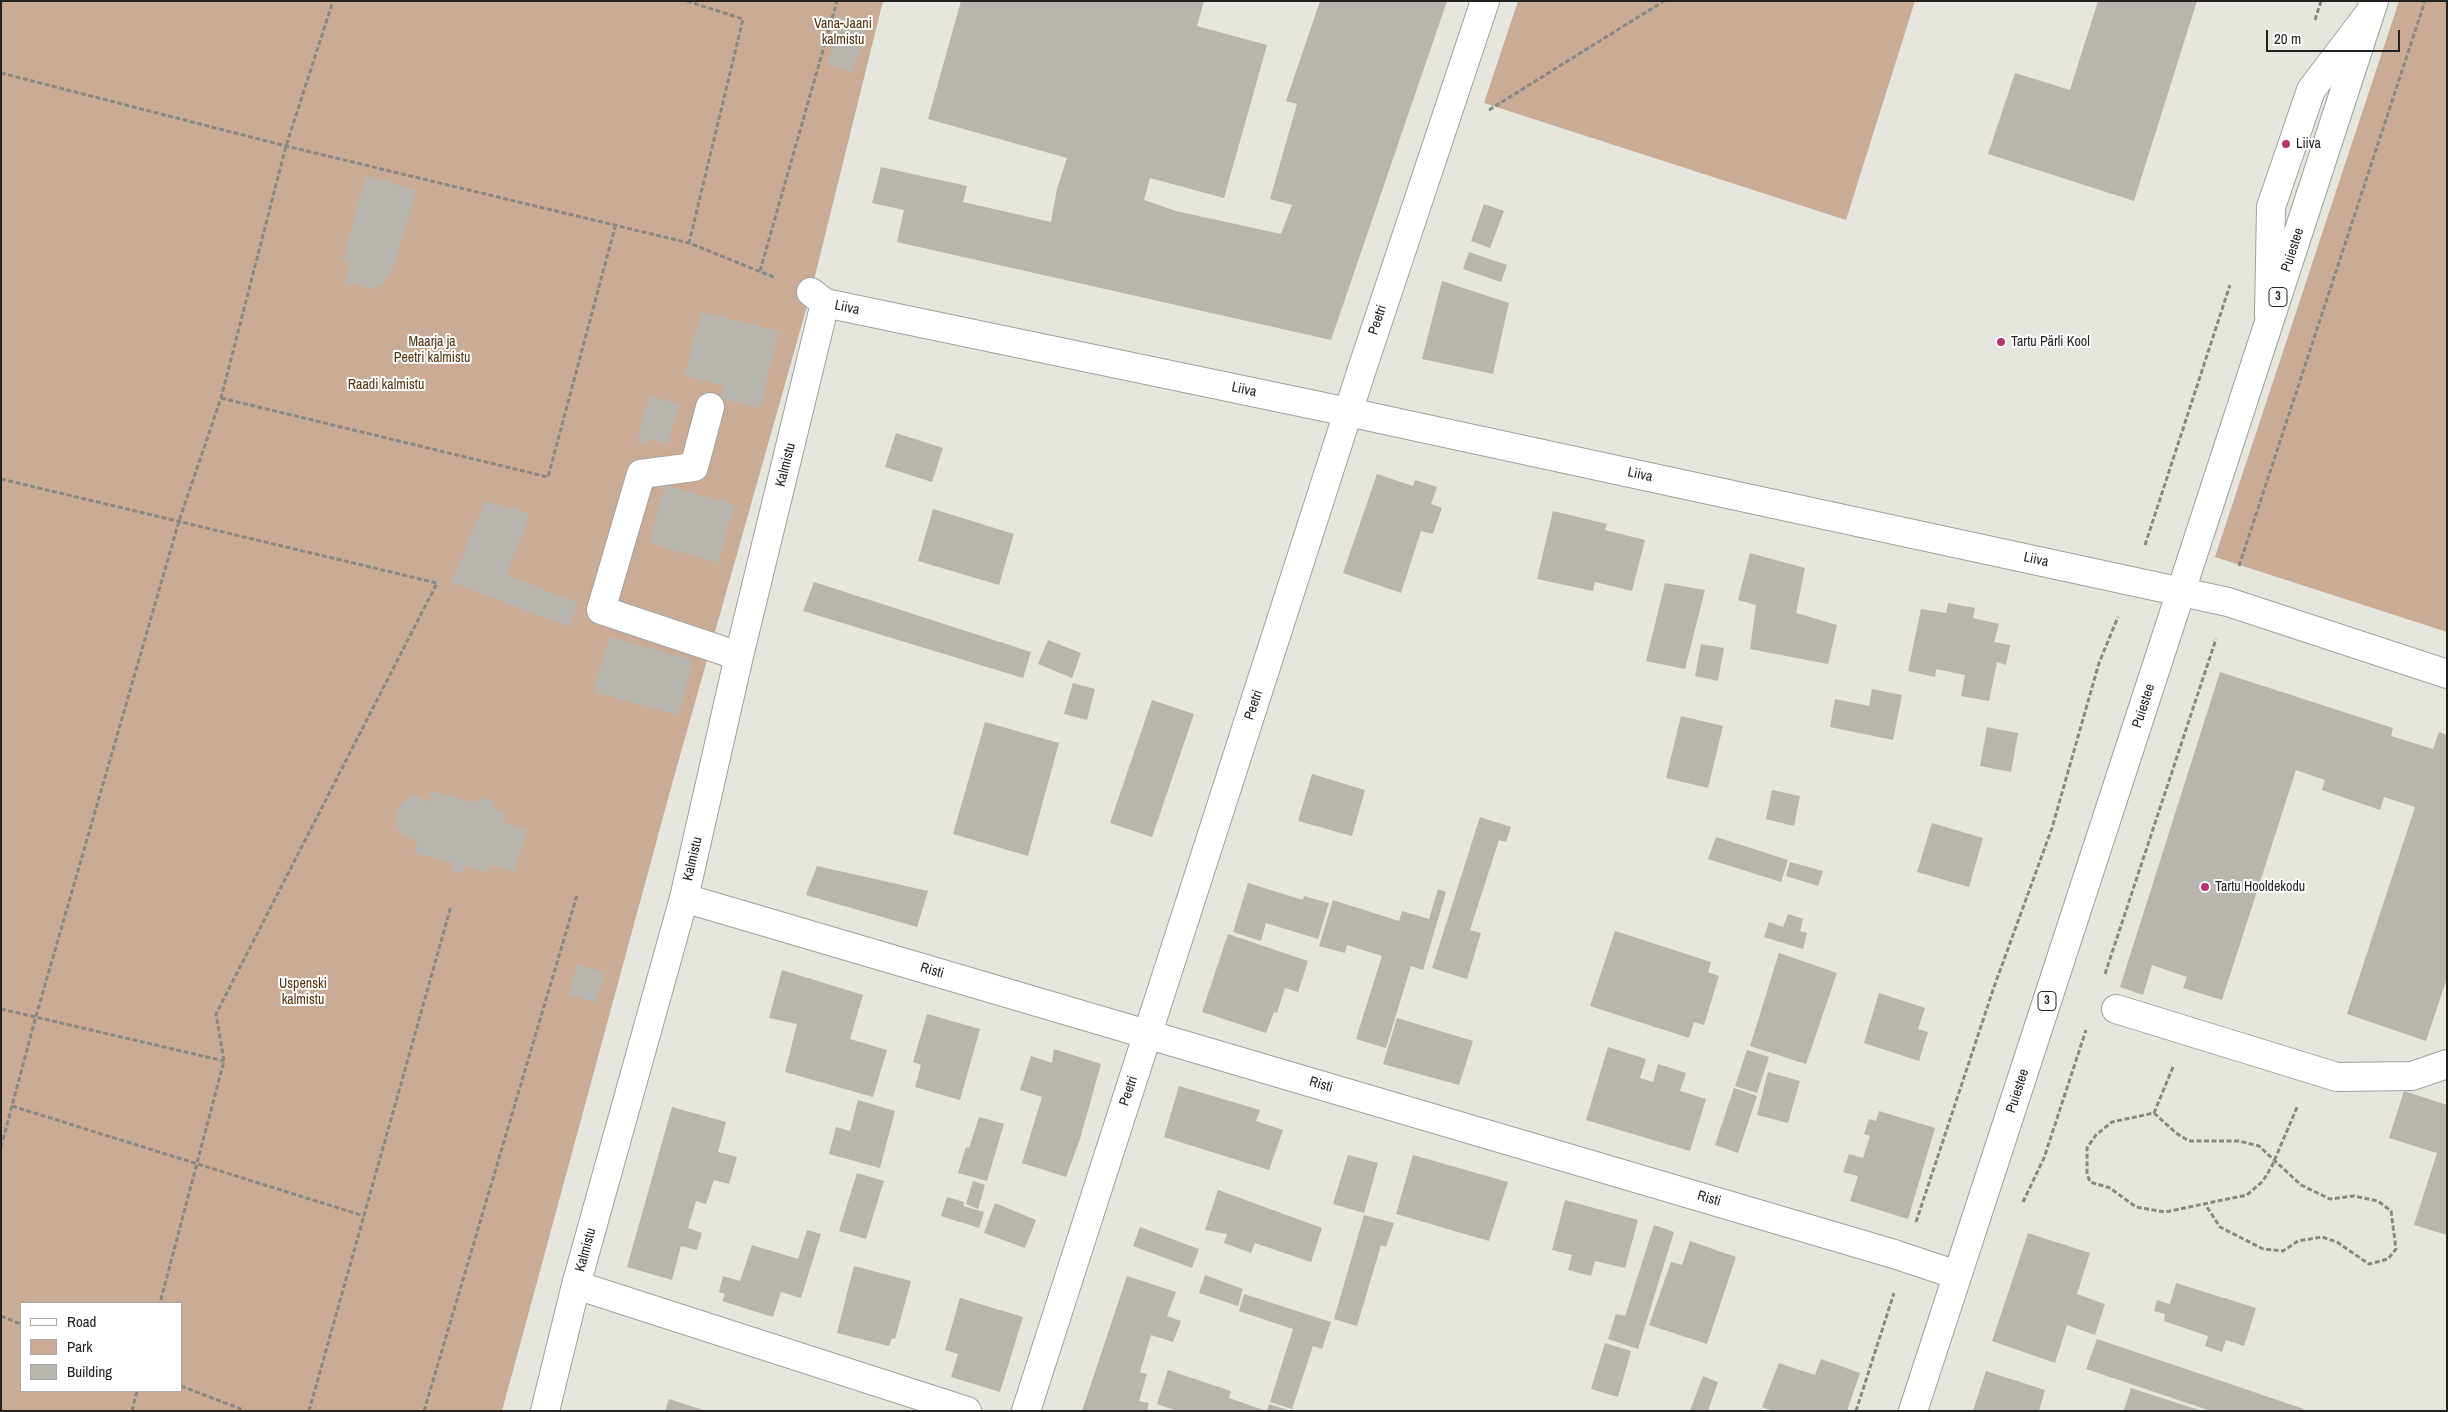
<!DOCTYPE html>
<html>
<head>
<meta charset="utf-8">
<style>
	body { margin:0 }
	#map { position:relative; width:2448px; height:1412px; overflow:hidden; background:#e6e5de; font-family:"Archivo Narrow",sans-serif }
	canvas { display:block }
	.frame { position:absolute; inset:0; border:2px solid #232220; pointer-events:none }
	.legend { position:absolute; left:20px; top:1302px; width:162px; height:90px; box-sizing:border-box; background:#fff; border:1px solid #a7a7a6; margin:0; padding:6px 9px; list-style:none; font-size:15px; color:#232220 }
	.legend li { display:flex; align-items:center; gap:10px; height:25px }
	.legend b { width:25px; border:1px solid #a7a7a6 }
	.scale { position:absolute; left:2266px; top:30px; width:134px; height:22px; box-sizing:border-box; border:2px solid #232220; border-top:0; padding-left:6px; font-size:15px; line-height:18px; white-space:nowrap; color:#232220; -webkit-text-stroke:4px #fff; paint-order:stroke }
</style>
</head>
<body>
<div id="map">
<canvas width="2448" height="1412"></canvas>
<div class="frame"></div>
<ul class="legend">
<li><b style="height:6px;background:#fff"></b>Road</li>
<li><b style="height:14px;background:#caac96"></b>Park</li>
<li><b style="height:14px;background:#b8b4ae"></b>Building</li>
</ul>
<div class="scale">20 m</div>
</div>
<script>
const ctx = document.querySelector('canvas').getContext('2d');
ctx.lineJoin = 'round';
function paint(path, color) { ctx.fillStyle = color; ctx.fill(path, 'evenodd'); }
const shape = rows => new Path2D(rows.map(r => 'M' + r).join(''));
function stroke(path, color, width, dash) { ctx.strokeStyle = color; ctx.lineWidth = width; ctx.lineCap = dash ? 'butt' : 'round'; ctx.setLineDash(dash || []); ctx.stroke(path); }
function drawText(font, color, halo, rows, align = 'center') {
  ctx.font = font + ' "Archivo Narrow",sans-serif'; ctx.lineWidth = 4; ctx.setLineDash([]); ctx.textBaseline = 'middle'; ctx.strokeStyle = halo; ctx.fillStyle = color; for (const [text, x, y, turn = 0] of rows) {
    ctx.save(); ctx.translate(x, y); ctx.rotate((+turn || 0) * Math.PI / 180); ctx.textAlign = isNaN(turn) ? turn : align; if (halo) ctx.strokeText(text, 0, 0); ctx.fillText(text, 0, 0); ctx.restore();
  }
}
paint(shape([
	[1,1,883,1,811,292,672,784,502,1411,1,1411],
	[21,1303,181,1303,181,1391,21,1391],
	[1518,1,1915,1,1846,220,1484,103],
	[2399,1,2447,1,2447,632,2215,557]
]), '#caac96');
paint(shape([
	[961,1,1204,1,1197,26,1267,45,1224,198,1150,178,1144,200,1176,211,1281,234,1292,205,1270,199,1297,104,1286,101,1320,1,1447,1,1331,340,897,242,904,210,872,203,881,167,967,186,963,202,1051,222,1057,189,1067,158,928,119],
	[2098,1,2197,1,2134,201,1988,154,2015,73,2070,90],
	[840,16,866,23,853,72,827,65],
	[366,176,416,190,391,275,387,274,384,286,377,284,376,290,345,281,350,263,343,261],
	[1484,204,1504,211,1490,248,1471,241],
	[1469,252,1507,265,1501,282,1463,269],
	[1442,281,1509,303,1493,374,1422,359],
	[701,312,779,331,760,408,721,399,725,386,685,376],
	[649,396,679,404,668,444,647,439,646,445,637,443],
	[896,433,943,448,932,482,885,467],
	[1377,474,1413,486,1415,480,1437,487,1431,504,1442,508,1433,534,1421,531,1401,593,1343,573],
	[665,485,734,505,718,563,649,543],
	[485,501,530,514,506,575,578,603,569,627,452,582],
	[933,509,1014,534,999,585,918,561],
	[1553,511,1607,524,1605,530,1645,540,1632,591,1595,582,1593,591,1537,579],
	[1750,553,1805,568,1796,613,1837,625,1828,664,1750,649,1756,605,1738,600],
	[814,582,1031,652,1023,678,803,611],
	[1665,583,1705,590,1685,669,1646,661],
	[1948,603,1975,608,1973,618,1999,624,1994,642,2010,645,2006,665,1997,662,1989,701,1961,696,1965,675,1936,669,1935,677,1908,671,1921,609,1946,613],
	[609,637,693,660,678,715,594,692],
	[1048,640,1081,653,1072,678,1038,664],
	[1701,644,1724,648,1718,681,1695,676],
	[2220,672,2393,728,2391,736,2433,749,2439,732,2447,735,2447,978,2426,1041,2347,1014,2415,807,2384,797,2380,810,2322,790,2325,780,2296,770,2222,1000,2183,988,2187,977,2152,965,2143,995,2120,987],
	[1073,683,1095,689,1087,720,1064,714],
	[1872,689,1902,695,1893,740,1830,727,1835,699,1869,706],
	[1152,700,1194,714,1152,837,1110,823],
	[1681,716,1723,726,1708,788,1666,778],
	[985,722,1059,743,1028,856,953,834],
	[1987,727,2018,733,2011,772,1980,766],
	[1312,774,1365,790,1352,836,1298,821],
	[1772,790,1800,796,1794,826,1766,819],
	[431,791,477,803,479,797,494,802,492,808,504,812,503,822,526,829,515,872,490,865,488,873,465,866,463,874,452,871,454,863,414,853,418,839,410,839,402,834,397,826,396,813,402,804,408,799,419,797,430,802],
	[1480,817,1511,827,1506,842,1499,840,1470,930,1481,933,1467,979,1432,968],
	[1932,823,1983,838,1969,887,1917,872],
	[1716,837,1788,860,1781,882,1708,859],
	[1790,862,1823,871,1818,886,1786,876],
	[817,866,928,891,917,927,806,895],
	[1248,883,1303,900,1304,896,1329,903,1318,939,1266,923,1261,941,1233,932],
	[1438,889,1446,892,1423,970,1411,966,1386,1048,1356,1039,1382,956,1347,945,1345,953,1319,946,1333,900,1399,921,1402,911,1429,919],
	[1788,914,1803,919,1800,931,1807,933,1803,949,1764,937,1769,922,1783,927],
	[1615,931,1711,962,1708,972,1719,976,1704,1025,1694,1022,1689,1038,1590,1006],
	[1228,934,1308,961,1298,992,1285,988,1277,1013,1274,1012,1266,1033,1202,1012],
	[1779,953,1837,973,1806,1064,1750,1046],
	[577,964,604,972,596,1003,569,995],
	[782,970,863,995,850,1039,887,1050,873,1097,785,1072,797,1024,769,1018],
	[1879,993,1925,1008,1918,1029,1928,1032,1919,1061,1864,1043],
	[927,1014,980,1029,960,1100,915,1087,921,1065,913,1062],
	[1397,1018,1473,1041,1459,1085,1383,1064],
	[1608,1047,1646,1059,1640,1078,1653,1082,1658,1064,1686,1073,1680,1091,1706,1099,1690,1151,1586,1120],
	[1054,1049,1101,1064,1080,1139,1066,1177,1022,1163,1042,1097,1020,1090,1031,1056,1052,1063],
	[1747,1050,1769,1057,1757,1093,1735,1086],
	[1768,1072,1800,1081,1788,1123,1757,1115],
	[1179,1086,1260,1110,1256,1121,1283,1130,1269,1170,1164,1137],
	[1734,1088,1757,1096,1738,1153,1715,1145],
	[2404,1091,2447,1105,2447,1235,2414,1225,2437,1153,2389,1138],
	[858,1100,895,1111,880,1168,829,1154,836,1127,850,1131],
	[672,1107,726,1122,718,1152,737,1157,729,1184,714,1180,706,1204,696,1201,688,1228,702,1233,697,1250,681,1246,672,1280,627,1267],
	[1879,1111,1935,1128,1908,1219,1850,1201,1858,1176,1843,1172,1849,1154,1863,1158,1870,1136,1864,1134,1869,1119,1876,1121],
	[979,1117,1004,1124,987,1181,958,1173,966,1147,969,1148],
	[1348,1155,1378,1163,1364,1213,1333,1204],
	[1413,1155,1508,1182,1489,1241,1396,1214],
	[857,1173,884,1181,866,1239,839,1231],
	[973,1181,985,1185,978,1209,966,1204],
	[1218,1190,1322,1228,1311,1262,1255,1243,1251,1253,1224,1243,1227,1234,1205,1230],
	[947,1197,964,1202,963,1206,984,1212,979,1228,941,1216],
	[1565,1200,1638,1220,1625,1268,1595,1261,1591,1276,1568,1270,1572,1255,1552,1250],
	[995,1203,1036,1220,1025,1248,984,1233],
	[1364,1215,1394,1223,1386,1247,1381,1245,1357,1326,1334,1319],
	[1654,1225,1674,1232,1638,1349,1608,1339,1616,1314,1625,1316],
	[1140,1227,1199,1249,1192,1268,1133,1246],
	[807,1230,821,1234,801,1298,781,1292,773,1317,722,1301,725,1294,719,1292,723,1276,740,1281,752,1245,798,1259],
	[2028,1233,2090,1253,2077,1294,2105,1304,2095,1335,2067,1325,2055,1363,1992,1341],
	[1690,1241,1736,1257,1707,1344,1649,1325,1671,1262,1682,1265],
	[854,1266,911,1281,895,1339,892,1338,889,1346,837,1333],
	[1205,1275,1243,1289,1238,1306,1199,1293],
	[1127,1276,1176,1292,1167,1316,1181,1321,1173,1342,1151,1335,1140,1372,1147,1374,1139,1401,1149,1403,1147,1411,1082,1411],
	[2176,1283,2256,1308,2244,1346,2226,1340,2222,1352,2205,1346,2208,1336,2164,1321,2165,1314,2154,1311,2157,1300,2170,1304],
	[1244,1294,1331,1322,1322,1349,1313,1346,1292,1409,1270,1402,1293,1329,1239,1311],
	[960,1298,1023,1317,1000,1392,951,1377,958,1354,945,1350],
	[2097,1339,2304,1409,2303,1411,2211,1411,2086,1369],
	[1605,1343,1631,1351,1618,1397,1591,1389],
	[1821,1359,1860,1373,1847,1411,1774,1411,1762,1407,1779,1363,1815,1375],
	[1168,1370,1231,1391,1229,1398,1266,1411,1177,1411,1157,1404],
	[1986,1371,2045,1390,2039,1411,1973,1411],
	[1703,1376,1718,1382,1708,1411,1690,1411],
	[2131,1388,2199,1410,2199,1411,2124,1410],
	[669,1399,703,1410,703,1411,665,1411],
	[1269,1404,1288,1410,1288,1411,1267,1411]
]), '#b8b4ae');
const minor = shape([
	[811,292,825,303,1348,412,2228,602,2447,674],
	[2269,314,2271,207,2311,90,2368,15],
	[710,407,694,467,641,474,601,610,739,656],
	[684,898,1894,1254,1957,1275],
	[2116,1009,2337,1077,2412,1076,2447,1064],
	[576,1285,967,1411],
	[545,1411,576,1285,684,898,739,656,825,303],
	[1026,1411,1363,366,1485,1]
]);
const highway = shape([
	[1913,1411,2374,1]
]);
stroke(minor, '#a2a19a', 30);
stroke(highway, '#a2a19a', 30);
stroke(shape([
	[687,1,743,19,689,243],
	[2315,20,2321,1],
	[1,73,286,146,689,243,776,278],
	[1489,110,1664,1],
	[760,271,837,1],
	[221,398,548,477,615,227],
	[1,479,437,583,216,1014,224,1061,160,1303],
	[2145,545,2230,285],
	[2239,566,2425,1],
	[2105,974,2216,639],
	[1,1009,224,1061],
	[2173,1067,2154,1113,2112,1122,2096,1135,2087,1148,2087,1173,2090,1182,2110,1188,2136,1207,2165,1212,2247,1195,2263,1181,2272,1166,2298,1105],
	[12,1106,364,1216],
	[2154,1113,2176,1133,2189,1141,2239,1141,2259,1146,2301,1185,2330,1199,2354,1196,2378,1201,2391,1211,2396,1249,2388,1259,2369,1264,2337,1242,2322,1237,2298,1241,2283,1251,2263,1249,2220,1227,2205,1204],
	[1,1147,36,1016,179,521,221,398,286,146,333,1],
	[2023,1202,2044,1158,2086,1030],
	[1916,1222,1994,987,2052,828,2099,663,2118,617],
	[1,1316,21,1324],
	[181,1386,246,1411],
	[132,1411,137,1391],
	[309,1411,451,906],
	[424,1411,577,895],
	[1856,1411,1894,1293]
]), '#898883', 3, [5, 2.5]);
stroke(minor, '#fff', 28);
stroke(highway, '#fff', 28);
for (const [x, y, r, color] of [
	[2286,144,5,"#bc326d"],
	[2001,342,5,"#bc326d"],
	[2205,887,5,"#bc326d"]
]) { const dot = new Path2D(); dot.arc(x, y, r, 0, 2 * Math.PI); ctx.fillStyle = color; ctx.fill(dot); stroke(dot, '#fff', 2); }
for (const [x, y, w] of [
	[2278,297,18],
	[2047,1001,18]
]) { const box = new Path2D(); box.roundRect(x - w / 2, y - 9.5, w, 19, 4); ctx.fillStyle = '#fff'; ctx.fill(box); stroke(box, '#232220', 1); }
drawText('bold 12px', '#232220', null, [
	["3",2278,297],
	["3",2047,1001]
]);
drawText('14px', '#53300f', '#fff', [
	["Vana-Jaani",843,24],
	["kalmistu",843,40],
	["Maarja ja",432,342],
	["Peetri kalmistu",432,358],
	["Raadi kalmistu",386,385],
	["Uspenski",303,984],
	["kalmistu",303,1000]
]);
drawText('14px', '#232220', '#fff', [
	["Liiva",2296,144],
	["Tartu Pärli Kool",2011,342],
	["Tartu Hooldekodu",2215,887]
], 'left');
drawText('14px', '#232220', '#fff', [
	["Puiestee",2293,250,-72],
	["Liiva",847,308,12],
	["Peetri",1378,320,-72],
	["Liiva",1244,390,12],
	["Kalmistu",786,465,-76],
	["Liiva",1640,475,12],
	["Liiva",2036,560,12],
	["Peetri",1254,705,-72],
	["Puiestee",2144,706,-72],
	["Kalmistu",693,859,-77],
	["Risti",932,971,16],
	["Risti",1321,1085,16],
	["Peetri",1129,1091,-72],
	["Puiestee",2018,1091,-72],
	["Risti",1709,1199,16],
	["Kalmistu",586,1250,-75]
]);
</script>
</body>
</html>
